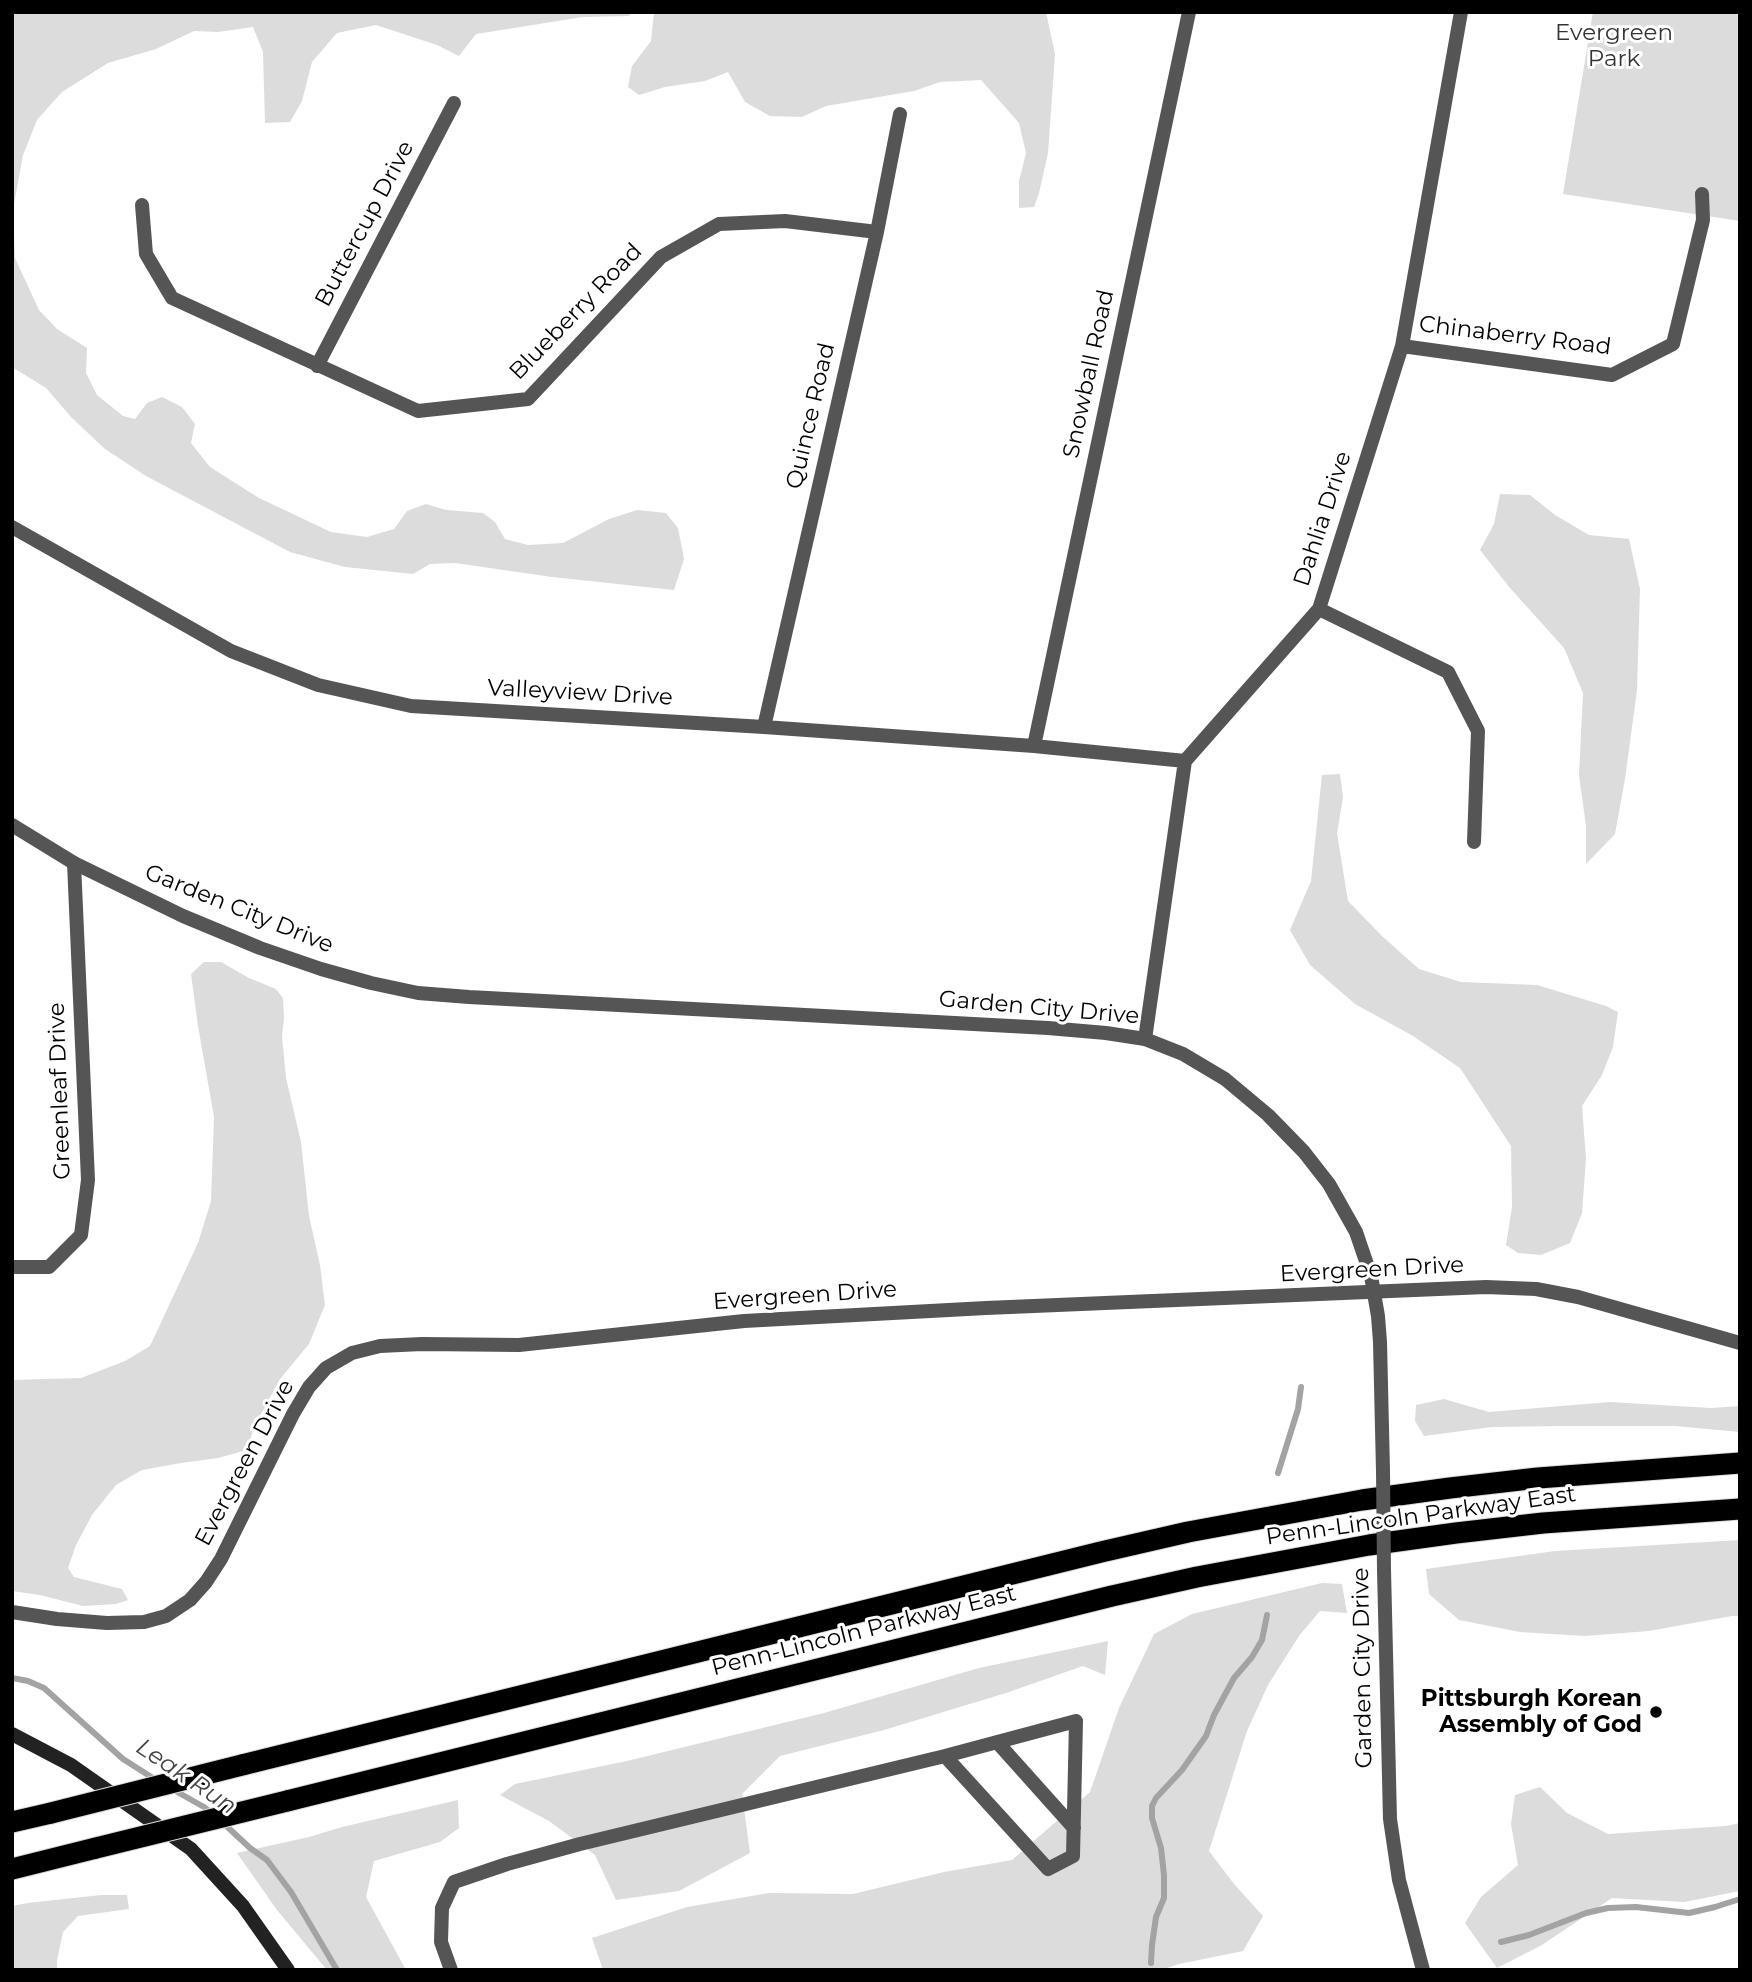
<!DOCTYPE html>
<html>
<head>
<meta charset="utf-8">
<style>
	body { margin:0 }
	#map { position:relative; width:1752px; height:1982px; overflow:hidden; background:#fff; font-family:Montserrat,sans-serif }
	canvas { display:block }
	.frame { position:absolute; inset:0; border:14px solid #000; pointer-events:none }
</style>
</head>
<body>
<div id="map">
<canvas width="1752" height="1982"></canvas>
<div class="frame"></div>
</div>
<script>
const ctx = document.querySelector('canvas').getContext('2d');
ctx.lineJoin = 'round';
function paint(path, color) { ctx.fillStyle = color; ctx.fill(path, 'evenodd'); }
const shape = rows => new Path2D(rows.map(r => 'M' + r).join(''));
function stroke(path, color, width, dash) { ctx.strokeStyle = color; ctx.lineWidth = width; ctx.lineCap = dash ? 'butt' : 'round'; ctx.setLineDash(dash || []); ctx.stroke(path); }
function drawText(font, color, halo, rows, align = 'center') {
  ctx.font = font + ' Montserrat,sans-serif'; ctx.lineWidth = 6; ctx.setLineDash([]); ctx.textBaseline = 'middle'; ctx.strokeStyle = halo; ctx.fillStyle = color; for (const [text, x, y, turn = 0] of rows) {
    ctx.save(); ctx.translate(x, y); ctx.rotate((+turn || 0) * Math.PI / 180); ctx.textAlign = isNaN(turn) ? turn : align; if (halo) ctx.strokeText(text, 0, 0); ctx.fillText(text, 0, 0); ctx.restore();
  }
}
paint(shape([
	[12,12,631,12,629,16,583,17,476,34,459,56,437,45,376,25,337,33,312,62,302,101,290,122,265,123,263,52,253,27,218,32,194,31,156,49,108,63,62,92,37,120,23,155,13,210,15,258,39,310,57,329,87,348,86,373,97,395,123,416,135,419,147,403,162,397,182,407,195,424,191,443,210,467,259,498,331,532,367,537,394,529,407,511,426,504,446,510,483,513,495,522,505,539,528,545,563,543,609,519,637,510,666,513,678,528,684,559,674,590,552,577,455,563,430,564,413,574,345,567,290,552,146,476,105,449,72,418,46,388,12,367],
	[654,12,1046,12,1055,54,1048,153,1039,193,1034,207,1019,208,1019,181,1026,153,1019,123,981,80,940,82,914,91,826,106,802,117,770,116,745,102,728,72,705,81,665,87,639,95,628,87,632,66,651,41],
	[1593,12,1740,12,1740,221,1563,194],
	[1500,494,1530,495,1555,515,1589,535,1629,539,1640,589,1637,690,1625,779,1615,834,1586,864,1586,826,1579,775,1583,693,1564,648,1510,588,1480,550,1494,524],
	[1340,774,1343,797,1337,833,1348,901,1382,936,1419,969,1461,982,1537,985,1606,1006,1618,1012,1613,1047,1602,1075,1582,1106,1586,1159,1582,1213,1570,1243,1541,1255,1518,1253,1506,1245,1512,1207,1511,1146,1460,1068,1413,1036,1355,1004,1310,965,1290,930,1311,881,1322,775],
	[204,962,221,962,249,978,276,989,283,998,284,1018,282,1036,286,1078,301,1142,309,1216,320,1265,325,1305,309,1344,280,1379,254,1427,247,1450,218,1458,181,1463,142,1470,116,1485,92,1515,76,1545,68,1568,74,1577,122,1589,128,1600,116,1604,83,1606,40,1595,12,1591,12,1380,81,1378,125,1361,150,1346,198,1243,211,1201,214,1117,198,1026,191,974],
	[1444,1399,1489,1412,1610,1402,1711,1408,1740,1406,1740,1432,1675,1426,1562,1426,1492,1427,1424,1436,1415,1421,1416,1405],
	[1740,1540,1740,1616,1732,1616,1649,1631,1585,1636,1520,1632,1459,1620,1429,1594,1426,1569,1555,1551],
	[1322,1583,1342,1584,1347,1613,1320,1611,1299,1636,1268,1685,1247,1731,1209,1851,1234,1884,1263,1916,1243,1951,1179,1964,1161,1970,603,1970,592,1938,687,1907,769,1893,853,1894,944,1872,1012,1860,1090,1792,1119,1708,1154,1634,1192,1614],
	[1108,1641,1105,1675,1083,1666,1006,1693,884,1730,780,1756,742,1794,750,1853,679,1891,616,1900,595,1855,549,1821,500,1795,515,1784,627,1761,824,1713,979,1668],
	[1540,1787,1567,1813,1608,1834,1726,1826,1740,1823,1740,1891,1684,1902,1612,1898,1542,1945,1497,1968,1465,1923,1481,1897,1518,1865,1511,1824,1515,1795],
	[458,1800,459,1828,440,1842,374,1861,366,1897,406,1970,327,1970,277,1910,237,1853,309,1837,342,1827],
	[101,1895,127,1895,129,1909,78,1916,63,1932,57,1960,57,1970,12,1970,12,1906,28,1903]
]), '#dcdcdc');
stroke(shape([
	[1278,1473,1298,1409,1301,1387],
	[12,1678,28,1681,44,1688,123,1759,156,1780],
	[172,1789,204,1807,213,1814],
	[221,1821,250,1848,267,1860,291,1892,337,1970],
	[1501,1942,1529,1935,1586,1913,1608,1908,1636,1907,1689,1913,1715,1907,1740,1899],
	[1151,1963,1152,1945,1156,1917,1164,1898,1164,1875,1161,1848,1152,1818,1152,1806,1156,1798,1182,1770,1206,1736,1214,1715,1234,1678,1252,1657,1262,1640,1267,1615]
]), '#a3a3a3', 6);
const motorway = shape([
	[242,1765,1101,1552,1188,1532,1362,1500,1450,1488,1538,1478,1740,1463],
	[287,1801,1112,1596,1197,1577,1369,1545,1456,1533,1543,1523,1740,1509],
	[12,1822,51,1813],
	[12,1869,96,1848]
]);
stroke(motorway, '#dbdbdb', 23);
stroke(shape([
	[142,205,146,254,172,298,418,411,528,399,661,257,719,224,785,221,877,232],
	[1402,346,1612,375,1673,344,1703,220,1702,194],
	[317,366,454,103],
	[12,527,231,651,318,685,411,706,764,727,1034,746,1185,761],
	[1319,609,1448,672,1478,731,1474,842],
	[764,727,877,232,900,114],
	[1034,746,1189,12],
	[1145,1039,1185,761,1319,609,1402,346,1461,12],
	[12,1267,49,1267,81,1235,88,1180,74,863],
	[12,1612,57,1619,107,1623,144,1622,166,1616,190,1600,206,1582,221,1559,293,1414,309,1387,326,1368,352,1353,380,1346,422,1344,519,1345,744,1321,986,1308,1486,1287,1536,1289,1578,1297,1740,1343],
	[997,1742,1074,1828],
	[451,1970,441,1942,442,1908,454,1882,507,1864,580,1844,945,1756,1048,1869,1073,1856,1076,1721,945,1756]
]), '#555', 14);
stroke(shape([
	[12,825,74,863,183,916,260,948,321,969,371,983,418,993,469,997,1048,1028,1106,1033,1145,1039,1183,1054,1225,1079,1268,1115,1304,1152,1329,1184,1356,1232,1371,1276,1378,1316,1380,1342,1383,1471],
	[1384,1570,1390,1819,1399,1880,1423,1970]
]), '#555', 14);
stroke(shape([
	[12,1734,71,1765,191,1849,243,1906,288,1970]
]), '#222', 14);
stroke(motorway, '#000', 21);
const motorwayBridge = shape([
	[51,1813,242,1765],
	[96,1848,287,1801]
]);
stroke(motorwayBridge, '#dbdbdb', 23, []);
stroke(shape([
	[1383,1471,1384,1570]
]), '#555', 14);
stroke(motorwayBridge, '#000', 21);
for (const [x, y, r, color] of [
	[1656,1712,7,"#000"]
]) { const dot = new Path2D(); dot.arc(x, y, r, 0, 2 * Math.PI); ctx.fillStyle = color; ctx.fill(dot); stroke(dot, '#fff', 2.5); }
drawText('23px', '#333', '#fff', [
	["Evergreen",1614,33],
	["Park",1614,59]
]);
drawText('23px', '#000', '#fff', [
	["Buttercup Drive",365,224,-62],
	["Blueberry Road",576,312,-46],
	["Chinaberry Road",1515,336,7],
	["Snowball Road",1089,374,-78],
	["Quince Road",811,416,-77],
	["Dahlia Drive",1323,519,-72],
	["Valleyview Drive",580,693,3],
	["Garden City Drive",239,909,22],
	["Garden City Drive",1039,1008,5],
	["Greenleaf Drive",60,1091,-92],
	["Evergreen Drive",1372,1270,-3],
	["Evergreen Drive",805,1296,-4],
	["Evergreen Drive",245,1463,-62],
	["Penn-Lincoln Parkway East",1421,1516,-8],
	["Penn-Lincoln Parkway East",864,1631,-14],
	["Garden City Drive",1363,1668,-91]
]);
drawText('bold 23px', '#000', '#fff', [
	["Pittsburgh Korean",1642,1699],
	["Assembly of God",1642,1725]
], 'right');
drawText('italic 24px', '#444', '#fff', [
	["Leak Run",186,1777,34]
]);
</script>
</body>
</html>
